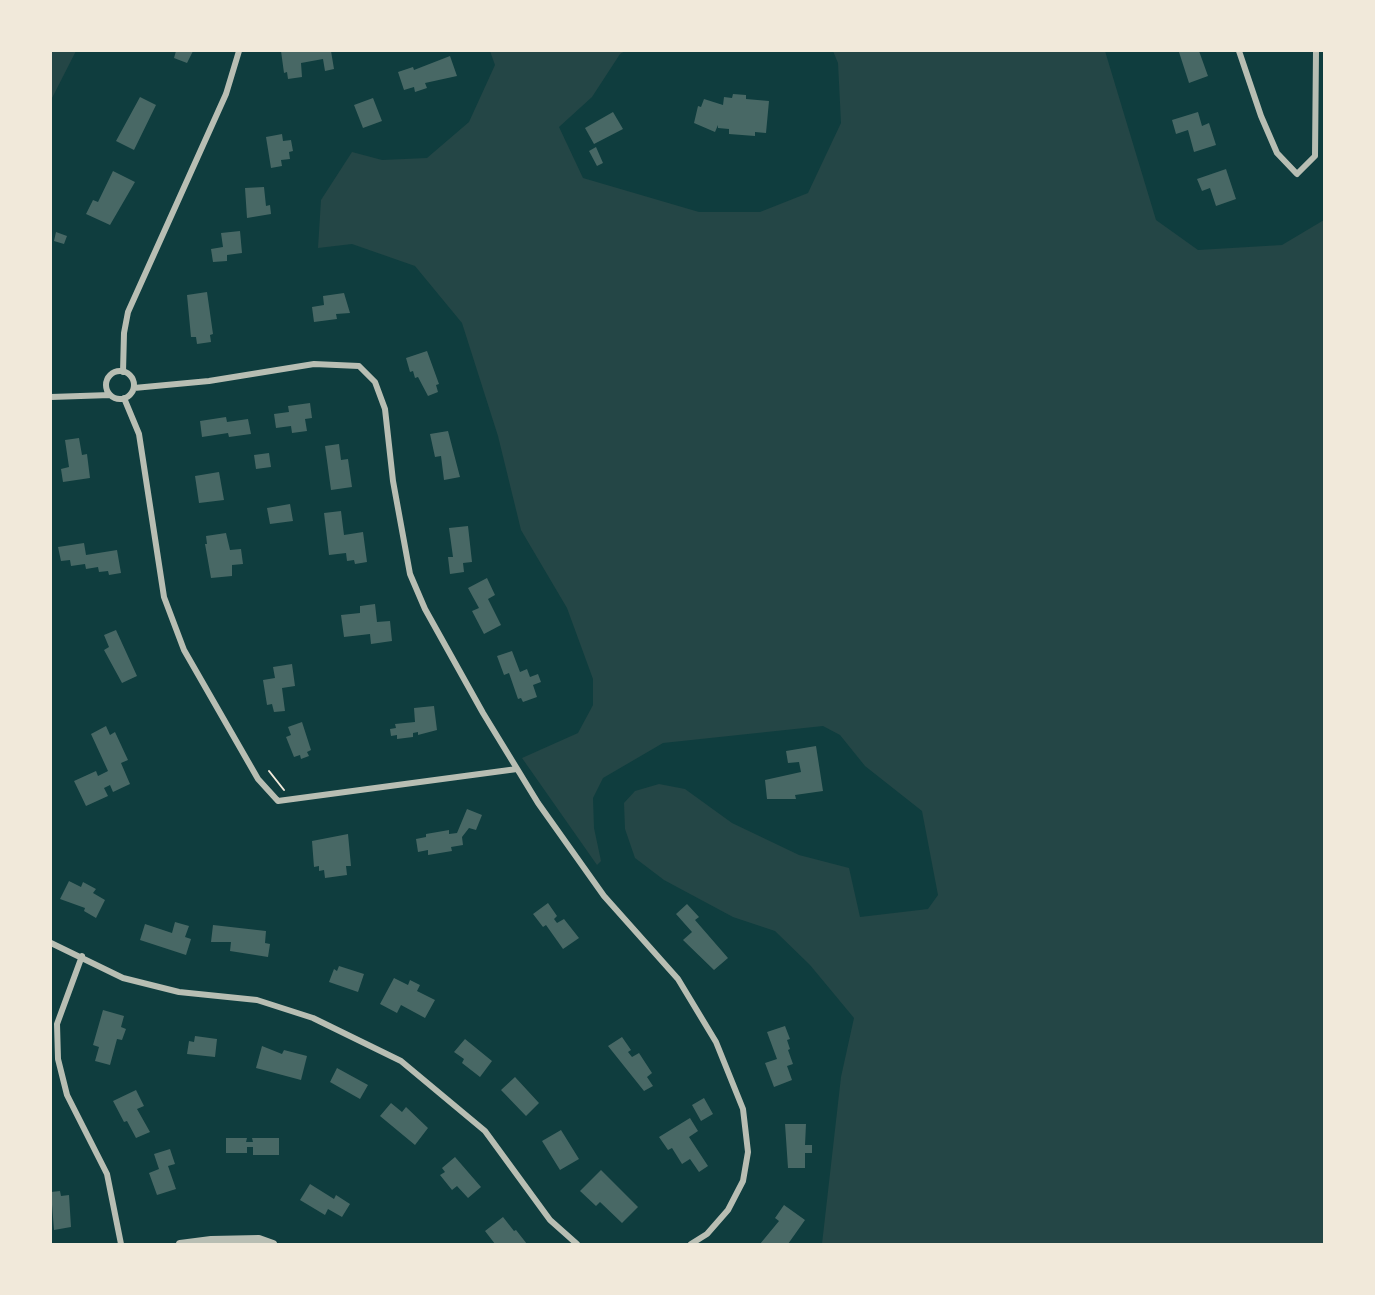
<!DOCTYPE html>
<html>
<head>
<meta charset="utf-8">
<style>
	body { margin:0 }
	#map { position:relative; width:1375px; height:1295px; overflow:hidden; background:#0f3d3e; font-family:"Golos Text",sans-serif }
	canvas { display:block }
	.frame { position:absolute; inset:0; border:52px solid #f1e9da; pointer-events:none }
</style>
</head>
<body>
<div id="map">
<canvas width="1375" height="1295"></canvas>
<div class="frame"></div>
</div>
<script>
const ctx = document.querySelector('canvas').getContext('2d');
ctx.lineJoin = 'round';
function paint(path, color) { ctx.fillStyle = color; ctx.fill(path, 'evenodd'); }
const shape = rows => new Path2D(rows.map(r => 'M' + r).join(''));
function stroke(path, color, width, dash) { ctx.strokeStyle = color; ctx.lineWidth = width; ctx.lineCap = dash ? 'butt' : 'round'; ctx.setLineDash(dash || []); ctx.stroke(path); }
paint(shape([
	[51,51,76,51,51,100],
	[490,51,625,51,620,54,592,97,559,127,583,178,699,212,760,212,808,193,841,123,838,63,833,51,1105,51,1156,220,1198,250,1282,245,1324,220,1324,1244,822,1244,841,1077,854,1018,810,965,775,931,733,917,664,880,635,858,625,829,624,803,635,791,659,784,685,789,732,823,799,855,849,868,860,917,928,909,938,895,922,811,865,766,840,735,823,726,663,743,603,778,593,798,594,828,601,861,597,865,522,758,578,733,593,705,593,679,567,608,521,530,498,436,462,323,415,266,352,244,318,248,321,200,352,152,382,160,427,158,469,122,495,65]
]), '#244646');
paint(shape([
	[176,51,193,51,187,63,174,58],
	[281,51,331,51,334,69,325,71,323,59,301,63,302,77,288,79,287,72,284,73],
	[1183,51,1199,51,1208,76,1189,83,1179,52],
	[450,56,457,76,425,83,427,88,415,92,414,87,404,90,398,72,413,67,414,70],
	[733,94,746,95,746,99,769,101,766,133,755,132,755,136,729,134,729,129,718,128,718,125,715,132,694,123,698,106,701,107,704,99,723,105,724,97,732,98],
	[140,97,156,105,134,150,116,141],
	[373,98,382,121,363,128,354,105],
	[613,112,623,129,594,144,585,128],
	[1198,112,1202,126,1209,123,1216,145,1194,152,1188,130,1176,134,1172,120],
	[282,134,283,141,291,140,293,151,289,152,290,159,281,160,282,166,271,168,266,137],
	[596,147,603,163,597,166,589,151],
	[1226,169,1236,199,1216,206,1210,188,1202,191,1197,179],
	[113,171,135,182,110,225,86,214,93,200,98,202],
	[264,187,266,206,270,205,271,214,247,218,245,188],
	[240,231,242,253,227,255,227,261,213,262,211,249,223,247,221,233],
	[56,232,67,236,64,244,54,241],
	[207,292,213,334,210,335,211,342,197,344,196,337,191,337,187,295],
	[344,293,350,313,336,314,337,319,314,322,312,307,324,305,323,296],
	[427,351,439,384,436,385,438,392,428,396,418,377,415,378,413,371,410,372,406,358],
	[310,403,312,418,305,419,307,431,292,433,291,426,276,428,274,414,289,412,288,406],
	[226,417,227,422,248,419,251,434,229,437,228,433,202,437,200,421],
	[448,431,460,477,444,480,441,456,435,457,430,434],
	[79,438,82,455,87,454,90,478,63,482,61,469,69,467,65,440],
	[339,444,341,460,348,459,352,487,331,490,325,446],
	[269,453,271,467,256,469,254,455],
	[219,472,224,500,199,503,195,476],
	[290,504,293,521,270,524,267,508],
	[341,511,344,535,363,532,367,562,355,564,354,560,347,561,346,553,329,555,324,513],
	[468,526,472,562,463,563,464,572,450,574,448,557,453,557,449,528],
	[226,533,230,550,241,549,243,564,232,565,232,576,211,578,205,544,207,544,206,536],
	[84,543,86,555,117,550,121,573,109,575,108,571,99,572,98,567,86,569,85,564,71,566,70,560,61,561,58,547],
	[487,578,495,595,488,599,501,625,484,634,472,611,479,608,468,588],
	[375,604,377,622,390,621,392,641,371,644,370,634,344,637,341,615,360,613,360,606],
	[116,630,137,676,122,683,104,650,109,647,104,635],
	[512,651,520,672,527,669,530,677,538,674,541,682,533,685,537,697,523,702,521,698,518,699,509,673,504,675,497,656],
	[292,664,295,686,282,688,285,711,274,712,272,704,267,705,263,680,275,678,273,667],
	[434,706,437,730,418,735,418,732,413,733,413,737,397,739,397,735,391,736,390,729,396,728,395,724,415,722,414,708],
	[302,722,311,750,307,752,309,756,301,759,300,755,294,757,286,737,291,735,288,727],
	[106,726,110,735,115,732,128,760,121,763,130,784,113,792,110,785,104,788,108,796,86,806,74,781,96,771,98,776,108,771,91,734],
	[816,746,823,791,795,795,796,799,767,799,765,780,801,772,799,762,788,763,786,751],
	[467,809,482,815,476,830,469,828,462,837,463,845,451,847,452,851,428,855,428,850,418,852,416,839,426,837,426,834,449,830,449,834,457,833],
	[348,834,351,866,346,866,347,875,325,878,324,870,319,871,319,866,314,867,312,841],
	[69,881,81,887,83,882,96,889,93,893,105,900,96,918,84,911,85,908,60,899],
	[548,903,557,916,554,919,557,923,564,919,579,938,563,949,546,925,543,927,533,914],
	[687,904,699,917,695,920,728,958,714,970,683,940,692,932,676,914],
	[175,922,189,926,185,937,191,939,186,955,140,940,145,924,172,933],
	[213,925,266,931,265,943,270,944,268,957,230,951,231,942,211,942],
	[339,966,364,974,358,992,329,982,334,969,337,971],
	[394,978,408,985,410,980,420,985,417,991,435,1000,425,1018,401,1005,397,1013,380,1004],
	[103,1010,124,1016,121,1027,126,1029,122,1040,117,1039,110,1065,95,1061,99,1047,93,1045],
	[785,1026,790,1039,787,1040,790,1049,788,1050,793,1064,787,1066,792,1080,774,1087,765,1063,777,1059,767,1032],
	[195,1036,217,1039,215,1057,187,1054,189,1041,194,1042],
	[622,1037,631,1050,628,1052,632,1057,639,1053,652,1073,647,1077,653,1086,644,1091,608,1046],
	[465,1039,492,1061,480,1077,462,1063,464,1059,454,1052],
	[262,1046,282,1054,284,1050,307,1056,301,1080,256,1068],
	[337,1068,368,1085,360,1099,330,1082],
	[515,1077,539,1103,526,1116,501,1090],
	[136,1090,144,1106,137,1109,150,1132,136,1138,127,1121,124,1122,113,1101],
	[704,1098,713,1114,701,1121,692,1105],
	[391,1103,402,1112,406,1107,428,1128,415,1145,380,1116],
	[690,1118,698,1131,689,1137,708,1166,699,1172,690,1159,682,1164,672,1148,668,1150,659,1137],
	[785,1124,806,1124,805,1145,812,1145,812,1153,805,1153,805,1168,788,1168],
	[561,1130,579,1159,560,1170,542,1141],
	[226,1138,247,1138,246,1142,253,1142,252,1138,279,1138,279,1155,253,1155,253,1147,247,1147,247,1153,226,1153],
	[170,1149,175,1164,168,1166,176,1189,157,1195,149,1173,159,1169,154,1154],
	[455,1157,481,1187,468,1198,457,1186,452,1190,440,1175,445,1172,442,1168],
	[601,1170,638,1207,622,1223,600,1202,596,1206,580,1191],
	[310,1184,334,1199,336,1195,350,1204,342,1217,328,1209,325,1215,300,1200],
	[60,1191,61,1196,69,1195,71,1227,54,1230,51,1192],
	[784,1205,805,1220,788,1244,760,1244,779,1221,775,1218],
	[503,1217,514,1231,516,1230,527,1244,495,1244,485,1231]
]), '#486865');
stroke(shape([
	[269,771,284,790]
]), '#f1e9da', 2);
stroke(shape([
	[1239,51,1261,116,1277,153,1297,174,1315,156,1316,51],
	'106 385a14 14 0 1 1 28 0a14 14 0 1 1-28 0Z',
	[123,372,124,333,128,312,226,94,239,51],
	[134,388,209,381,314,364,359,366,375,382,385,409,393,481,410,574,425,609,483,713,538,803,604,896,678,979,716,1042,743,1109,748,1152,743,1181,728,1210,707,1234,691,1244],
	[51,397,110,395],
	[124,398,139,434,164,597,184,650,258,779,278,801,517,769],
	[51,943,123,978,179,992,257,1000,313,1018,401,1061,485,1131,550,1220,577,1244],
	[82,956,57,1024,58,1059,67,1095,107,1174,121,1244]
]), '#b8beb3', 6);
stroke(shape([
	[180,1244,211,1240,259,1239,273,1244]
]), '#b8beb3', 8);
</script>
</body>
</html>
